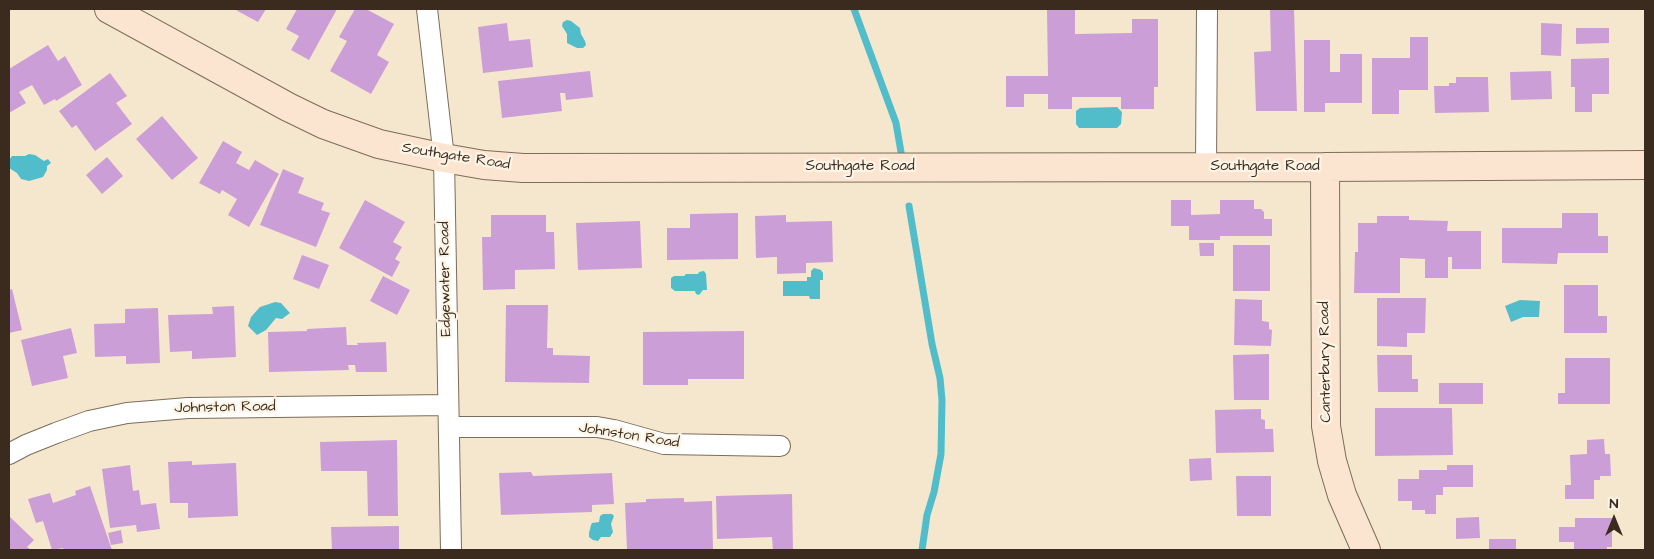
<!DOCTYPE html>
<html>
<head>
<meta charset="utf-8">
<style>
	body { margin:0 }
	#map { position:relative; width:1654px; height:559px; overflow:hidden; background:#f5e7cd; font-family:"Architects Daughter",sans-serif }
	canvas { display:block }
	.frame { position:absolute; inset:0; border:10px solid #3b2a1e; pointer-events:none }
	.north { position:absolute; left:1589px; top:494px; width:50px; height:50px; -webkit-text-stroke:4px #fcf5e5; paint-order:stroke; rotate:0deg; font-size:14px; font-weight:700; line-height:20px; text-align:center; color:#3b2a1e }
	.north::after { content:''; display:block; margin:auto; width:18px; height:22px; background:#3b2a1e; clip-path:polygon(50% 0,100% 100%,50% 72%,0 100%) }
</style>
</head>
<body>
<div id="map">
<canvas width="1654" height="559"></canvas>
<div class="frame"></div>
<div class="north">N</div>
</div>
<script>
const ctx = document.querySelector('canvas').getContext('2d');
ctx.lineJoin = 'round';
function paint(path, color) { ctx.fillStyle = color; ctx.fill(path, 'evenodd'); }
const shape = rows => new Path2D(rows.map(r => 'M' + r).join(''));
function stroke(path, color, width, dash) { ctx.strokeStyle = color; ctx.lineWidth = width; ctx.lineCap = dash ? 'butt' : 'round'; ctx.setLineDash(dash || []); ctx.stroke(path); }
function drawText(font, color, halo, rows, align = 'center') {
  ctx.font = font + ' "Architects Daughter",sans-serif'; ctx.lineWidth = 4.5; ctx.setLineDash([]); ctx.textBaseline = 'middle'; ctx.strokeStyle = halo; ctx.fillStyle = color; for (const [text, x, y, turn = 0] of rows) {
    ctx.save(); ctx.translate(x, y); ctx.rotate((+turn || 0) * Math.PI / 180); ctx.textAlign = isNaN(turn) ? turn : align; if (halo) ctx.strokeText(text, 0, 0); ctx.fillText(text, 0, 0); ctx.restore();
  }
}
paint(shape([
	[567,20,571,21,580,28,581,34,585,41,586,45,583,48,577,48,567,43,567,34,562,26,563,22],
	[1117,107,1122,112,1121,124,1117,128,1079,128,1076,124,1076,111,1080,108],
	[29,154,35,155,44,161,48,159,51,163,47,166,47,170,43,177,29,181,21,179,17,173,9,168,9,160,12,156,25,156],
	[814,268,821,270,823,273,823,280,820,280,820,299,810,299,809,296,783,296,783,281,807,281,807,277,811,277,811,271],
	[704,271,706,274,707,290,703,290,699,295,696,294,695,291,675,291,671,288,671,278,674,276,684,276,686,274,698,274,699,272],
	[1520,300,1540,301,1539,317,1523,317,1511,322,1505,306],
	[275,302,281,303,290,313,282,319,276,318,266,330,257,335,248,326,251,317,260,307],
	[603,514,612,514,614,516,611,524,613,532,610,537,601,537,598,541,593,540,589,537,589,533,591,525,592,523,599,522,600,516]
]), '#51bdcb');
stroke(shape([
	[854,9,896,123,901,152],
	[909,206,932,344,940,378,942,400,941,454,934,492,927,515,922,550]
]), '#51bdcb', 7);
paint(shape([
	[234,9,266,9,258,22],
	[297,9,337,9,309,60,291,50,299,36,286,29],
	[355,9,366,9,394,24,377,55,389,62,371,94,330,71,347,41,339,37],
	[1047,9,1075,9,1075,34,1132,33,1132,19,1158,19,1158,87,1154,87,1154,109,1121,109,1121,97,1072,97,1072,109,1048,109,1048,94,1024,94,1024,107,1006,107,1006,76,1048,76],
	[1270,9,1294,9,1297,111,1256,111,1254,52,1271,51],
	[507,23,509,41,530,39,533,67,483,73,478,27],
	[1541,23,1562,24,1561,56,1541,55],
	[1576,28,1609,28,1609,43,1576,44],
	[1410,37,1428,37,1428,90,1399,90,1399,114,1372,114,1372,58,1410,58],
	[1304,40,1330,40,1330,72,1340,72,1340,54,1362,54,1362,103,1325,103,1325,112,1304,112],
	[48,45,58,61,65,56,82,85,56,101,55,99,44,105,32,85,19,92,26,103,9,113,9,69],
	[1609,58,1609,94,1592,94,1592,112,1575,112,1575,87,1571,87,1571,59],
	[590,71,593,97,566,100,565,93,560,93,562,111,502,118,498,81],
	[1551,71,1552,99,1511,100,1510,72],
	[110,73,127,96,116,103,132,124,95,151,76,125,72,128,59,111],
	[1456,77,1488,77,1489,112,1435,113,1434,86,1449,86,1449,83,1456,83],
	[162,116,198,158,172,180,136,139],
	[223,141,242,152,236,163,249,170,255,160,279,174,249,227,228,215,237,199,222,190,220,194,199,183],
	[107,157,123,176,102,194,86,175],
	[283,169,304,178,298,193,324,203,321,210,330,213,316,247,260,225],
	[365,200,405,222,393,242,402,247,395,259,400,262,392,277,339,248],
	[1171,200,1191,200,1191,215,1220,214,1220,200,1254,200,1254,209,1261,209,1264,212,1264,219,1272,219,1272,236,1220,236,1220,240,1189,240,1189,226,1171,226],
	[738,213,738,259,667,260,667,228,690,228,690,214],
	[1562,213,1598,213,1598,236,1608,236,1608,253,1558,253,1557,264,1502,263,1502,228,1562,228],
	[491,215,546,215,546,232,554,232,555,269,515,270,515,289,483,290,482,237,491,237],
	[786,215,786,222,832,221,833,262,806,263,806,273,777,274,777,257,756,258,755,216],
	[1377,216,1409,216,1409,220,1448,221,1447,231,1481,231,1481,269,1452,269,1452,257,1448,257,1448,278,1425,278,1425,259,1400,258,1400,293,1354,293,1355,252,1358,252,1358,223,1377,223],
	[640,221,642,268,578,270,576,223],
	[1199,243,1214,243,1214,256,1200,256],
	[1233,245,1270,245,1270,291,1233,291],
	[302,255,329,265,319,289,293,279],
	[383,276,410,290,397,315,370,301],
	[1564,285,1598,285,1598,316,1607,316,1607,333,1564,333],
	[12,289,22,330,9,333,9,290],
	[1377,298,1426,298,1425,333,1407,333,1407,347,1377,346],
	[1235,299,1262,300,1262,321,1269,322,1269,329,1272,330,1271,346,1234,345],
	[506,305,548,305,547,348,553,348,553,355,590,356,589,383,505,382],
	[234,306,236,357,192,359,192,351,170,352,168,315,213,314,212,307],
	[158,308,160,363,126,364,126,356,95,357,94,324,125,323,125,309],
	[346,327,347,345,358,345,357,343,386,342,387,372,356,372,355,365,348,365,349,370,269,372,268,332,307,331,307,329],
	[71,328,77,353,63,356,68,378,32,386,21,340],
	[744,331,744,379,688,379,688,385,643,385,643,332],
	[1269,354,1269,400,1234,400,1233,355],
	[1377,355,1412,355,1412,379,1418,379,1418,392,1378,392],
	[1565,358,1610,358,1610,404,1558,404,1558,393,1565,393],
	[1439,383,1483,383,1483,404,1439,404],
	[1375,408,1452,408,1453,455,1375,456],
	[1261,409,1261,419,1265,420,1265,429,1273,429,1274,452,1216,453,1215,410],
	[1604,439,1605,454,1610,454,1611,476,1600,476,1600,480,1594,480,1594,499,1565,499,1565,485,1571,485,1570,455,1587,454,1587,440],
	[397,440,398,516,368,516,367,471,321,471,320,442],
	[1211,458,1212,480,1190,481,1189,459],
	[192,461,192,465,236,463,238,516,188,518,188,503,170,503,168,462],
	[130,465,133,491,139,490,141,505,156,503,160,529,137,532,136,525,110,528,102,469],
	[1447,465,1473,465,1473,487,1443,487,1443,495,1436,495,1436,514,1425,514,1425,510,1412,510,1412,501,1398,501,1398,479,1419,479,1419,470,1447,470],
	[531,472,533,476,612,473,614,504,592,505,592,512,501,515,499,473],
	[1236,476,1271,476,1271,516,1237,516],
	[90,486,112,550,64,550,63,548,52,550,43,521,36,523,28,499,50,493,53,503,76,495,75,491],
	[792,494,793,550,773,550,772,537,717,539,716,496],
	[684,498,684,502,712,501,713,550,681,550,681,549,627,550,625,503,646,502,646,499],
	[9,516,34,540,27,547,31,550,9,550],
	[1479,517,1480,538,1456,539,1456,518],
	[1575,518,1612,518,1612,547,1607,547,1607,550,1574,550,1574,542,1559,542,1559,527,1575,527],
	[399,526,399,550,332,550,331,527],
	[121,530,123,543,111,545,108,533],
	[1489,539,1516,539,1516,550,1489,550]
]), '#cc9ed7');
const street = shape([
	[427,9,444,158,451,550],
	[1206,167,1207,9],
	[449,427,597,427,614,430,664,444,780,446],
	[9,454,26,445,56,433,89,421,127,413,188,408,448,405]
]);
const secondary = shape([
	[109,9,288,107,323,124,379,144,444,158,484,165,523,168,1325,167,1645,165],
	[1325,167,1326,426,1332,461,1342,495,1366,550]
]);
stroke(street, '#7c6c5b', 22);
stroke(secondary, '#7c6c5b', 30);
stroke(street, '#fff', 20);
stroke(secondary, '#fce5d0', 28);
drawText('15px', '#3b2a1e', '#fcf5e5', [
	["Southgate Road",456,157,9],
	["Southgate Road",860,167],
	["Southgate Road",1265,167],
	["Edgewater Road",446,279,-91],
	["Canterbury Road",1326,362,-91],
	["Johnston Road",225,408,-1],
	["Johnston Road",629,436,9]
]);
</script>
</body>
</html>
